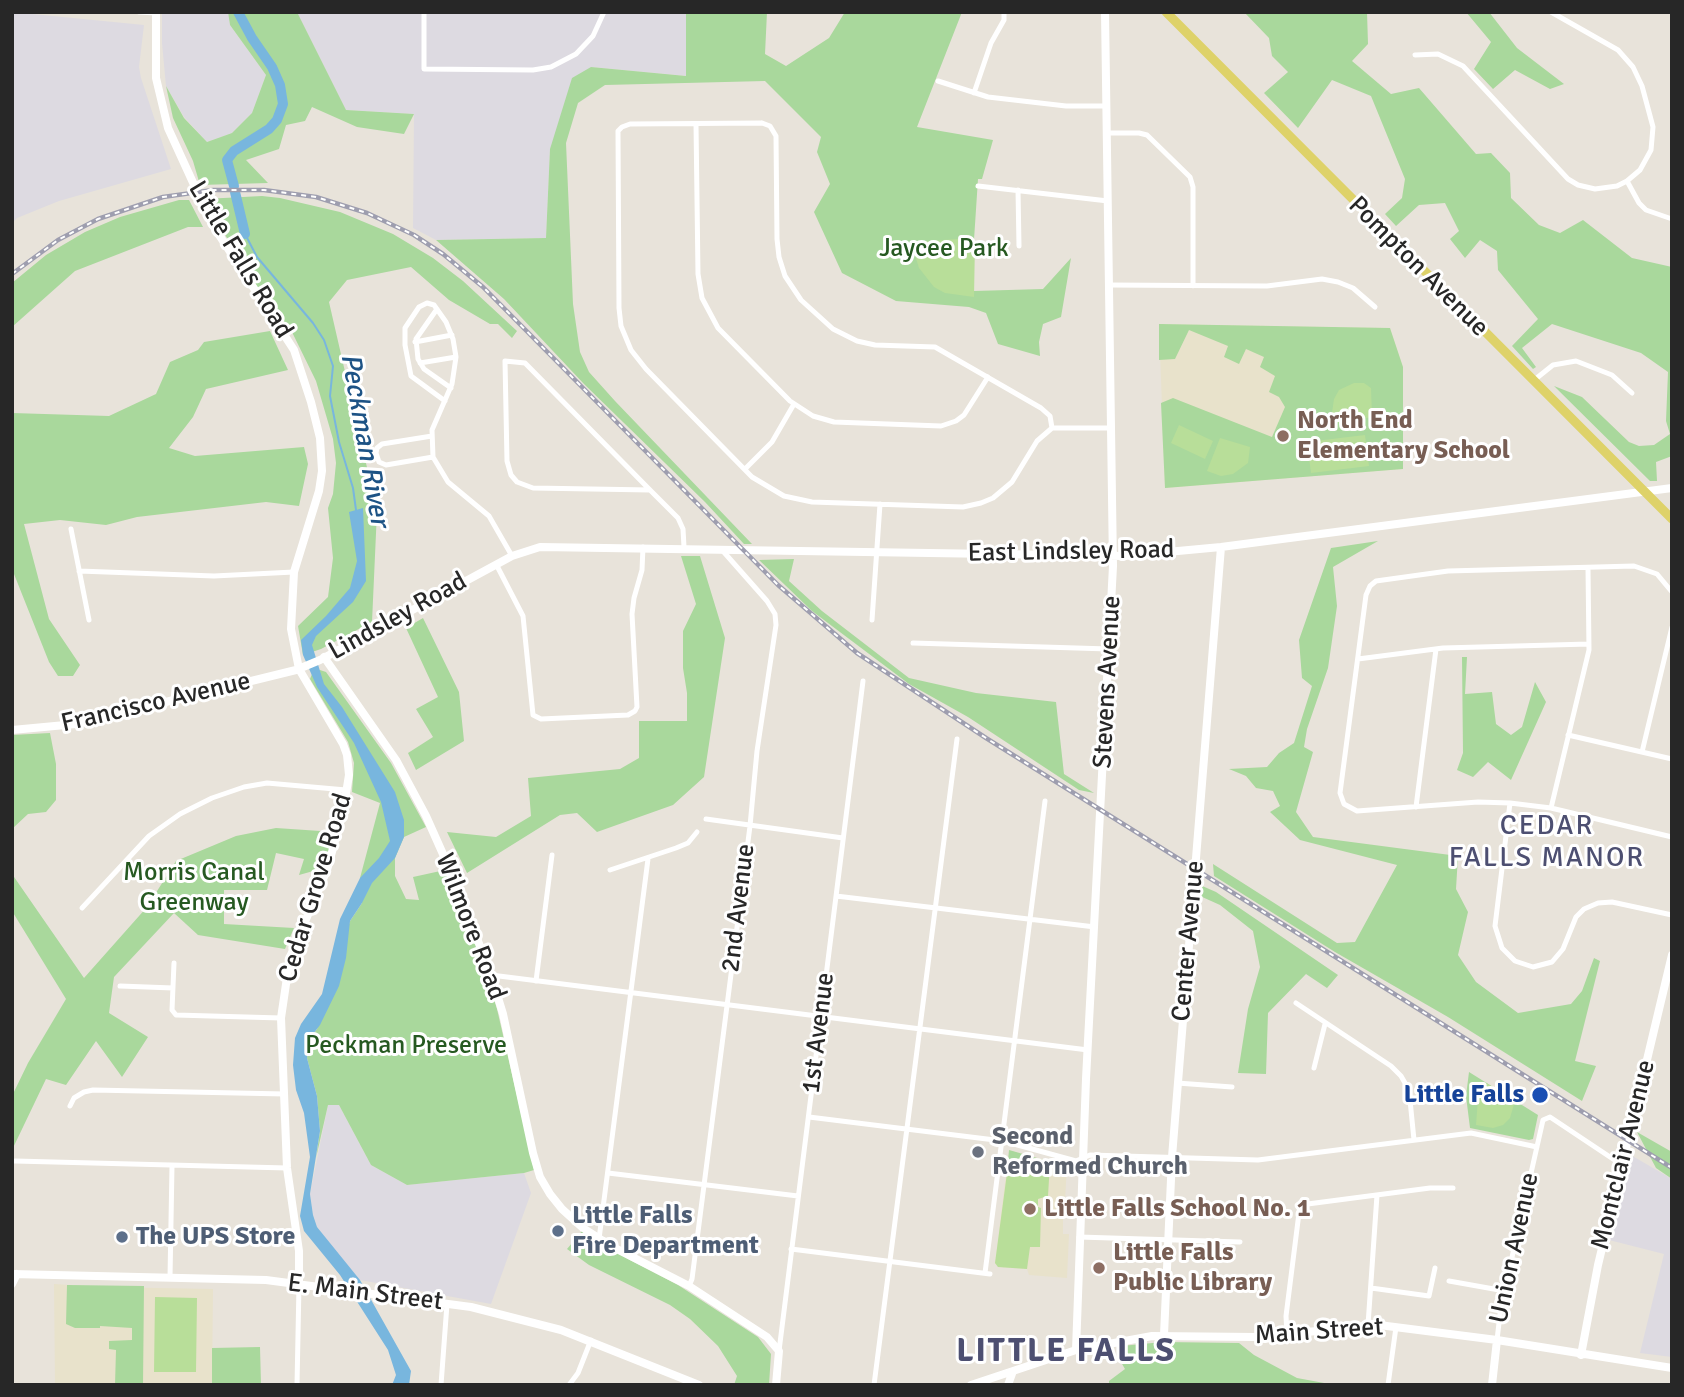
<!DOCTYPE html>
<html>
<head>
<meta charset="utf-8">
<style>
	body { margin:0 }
	#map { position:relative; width:1684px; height:1397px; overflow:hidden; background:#e8e3da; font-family:Signika,sans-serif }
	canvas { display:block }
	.frame { position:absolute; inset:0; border:14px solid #272727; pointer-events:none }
</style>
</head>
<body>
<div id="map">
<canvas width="1684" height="1397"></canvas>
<div class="frame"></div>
</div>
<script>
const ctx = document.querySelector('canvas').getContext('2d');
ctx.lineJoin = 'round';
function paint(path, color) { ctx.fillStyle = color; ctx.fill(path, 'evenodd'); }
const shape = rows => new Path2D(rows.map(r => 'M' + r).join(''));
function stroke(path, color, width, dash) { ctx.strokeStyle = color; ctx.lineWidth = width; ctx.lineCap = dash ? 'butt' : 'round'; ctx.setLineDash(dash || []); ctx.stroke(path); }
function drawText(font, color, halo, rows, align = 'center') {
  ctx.font = font + ' Signika,sans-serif'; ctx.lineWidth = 6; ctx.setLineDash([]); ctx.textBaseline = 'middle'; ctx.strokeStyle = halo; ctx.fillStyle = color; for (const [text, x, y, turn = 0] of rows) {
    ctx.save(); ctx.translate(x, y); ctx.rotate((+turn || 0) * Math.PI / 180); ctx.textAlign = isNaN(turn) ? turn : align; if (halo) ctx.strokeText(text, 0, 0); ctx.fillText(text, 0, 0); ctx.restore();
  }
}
paint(shape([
	[12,12,144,25,139,67,141,78,171,169,59,201,17,218,12,223],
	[162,12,228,12,230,25,266,75,252,113,232,133,207,142,184,117,166,86,162,43],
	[297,12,686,12,687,76,591,67,550,149,546,238,436,240,413,228,414,114,346,110],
	[328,1105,339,1105,371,1165,407,1185,524,1173,531,1193,491,1304,360,1280,331,1246,317,1227,313,1215,310,1194],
	[1629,1154,1672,1179,1672,1357,1640,1353,1664,1254,1609,1240]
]), '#dddae1');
paint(shape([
	[1159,324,1390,328,1403,367,1403,469,1165,488],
	[1009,1150,1067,1166,1065,1200,1058,1200,1057,1216,1063,1217,1063,1234,1069,1234,1067,1278,1029,1275,1027,1269,998,1267,995,1263],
	[54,1284,101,1287,213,1289,212,1385,55,1385]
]), '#e8e2cb');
paint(shape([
	[228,12,297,12,346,110,414,114,404,134,357,127,312,107,305,121,286,125,279,149,246,160,268,183,200,185,193,161,173,118,166,86,184,118,207,142,232,133,252,113,266,75,230,25],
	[686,12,767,12,765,54,786,66,829,38,845,12,896,12,898,14,962,12,917,127,993,140,982,179,978,179,973,255,974,291,1043,289,1071,258,1061,317,1043,324,1039,342,1040,356,998,344,986,313,969,307,896,301,842,273,814,212,830,184,817,152,821,137,765,81,605,85,578,103,566,143,573,304,580,352,589,372,615,401,752,544,744,544,705,502,584,384,504,299,436,240,546,238,550,149,572,78,591,67,686,76],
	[1244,12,1367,12,1368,44,1352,61,1391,94,1419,88,1476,154,1491,153,1510,173,1511,198,1539,225,1560,233,1583,220,1632,258,1672,267,1672,456,1656,462,1657,481,1650,481,1554,386,1582,397,1629,442,1639,446,1654,445,1670,434,1666,421,1668,372,1641,353,1552,324,1522,348,1536,367,1533,369,1512,346,1538,319,1498,270,1497,251,1480,240,1465,258,1450,239,1459,231,1445,203,1419,205,1396,226,1385,214,1402,198,1405,179,1371,96,1332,80,1298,128,1264,93,1288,72,1272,56,1269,38],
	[1466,12,1489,12,1517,48,1564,84,1550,89,1515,70,1493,89,1474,69,1491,42],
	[262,196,280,198,340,212,393,234,433,258,463,281,517,331,512,338,498,324,490,324,449,300,411,267,347,280,329,302,377,511,372,622,321,649,303,655,298,626,328,597,333,558,328,508,333,494,336,463,333,439,316,381,291,330,278,317,247,272,204,199],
	[179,200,189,200,203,227,188,227,75,271,12,327,12,283,46,255,85,232,120,217],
	[1159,324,1390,328,1403,367,1403,469,1165,488,1161,403,1173,398,1272,437,1285,407,1279,397,1269,392,1275,376,1260,367,1264,357,1246,349,1239,364,1224,357,1228,346,1189,330,1175,359,1159,360],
	[270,331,288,370,206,389,193,417,169,448,195,456,304,447,308,464,299,506,266,502,137,517,106,525,60,520,24,524,49,619,80,665,73,676,58,676,49,662,12,569,12,413,109,416,156,394,170,362,198,350,204,342],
	[1378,541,1333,567,1337,606,1328,668,1307,729,1304,747,1313,752,1296,812,1313,837,1458,856,1456,889,1468,912,1458,955,1476,982,1518,1013,1571,1004,1582,991,1594,958,1600,961,1575,1061,1596,1066,1582,1101,1448,1017,1335,952,1214,876,1213,864,1337,943,1355,942,1397,865,1300,840,1270,812,1280,806,1273,791,1256,788,1246,776,1229,769,1267,767,1279,753,1294,743,1312,686,1302,678,1299,640,1331,548],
	[681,556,700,556,725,638,704,777,673,805,597,832,577,813,560,815,467,873,447,832,496,837,531,816,528,778,620,769,639,758,639,721,687,721,687,693,683,668,683,631,696,604],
	[794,559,789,581,822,611,909,678,976,693,1056,702,1064,774,1094,793,1079,790,968,717,909,684,812,611,759,560],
	[423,618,459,692,464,741,416,770,408,753,433,737,416,709,438,697,406,628],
	[1462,657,1467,657,1465,694,1492,692,1496,724,1511,735,1522,727,1535,682,1546,702,1511,780,1488,762,1473,777,1457,770,1463,753],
	[320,670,326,672,391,763,426,827,404,837,395,858,395,876,406,899,419,900,413,877,445,870,481,957,497,1009,534,1170,524,1173,407,1185,371,1165,339,1105,328,1105,316,1158,320,1131,317,1096,307,1058,310,1038,317,1029,350,921,362,903,360,878,380,803,352,792,354,763,348,742,310,679,312,674],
	[50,733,56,764,56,800,46,812,28,814,12,829,12,735],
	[276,828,335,832,324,868,299,875,304,859,276,853,267,890,224,890,224,924,294,928,285,949,198,935,174,913,114,977,109,1013,148,1037,122,1077,96,1041,66,1085,46,1079,12,1150,12,1096,28,1063,66,999,12,911,12,874,84,978,147,907,176,861,236,836],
	[1200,885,1216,892,1338,975,1327,988,1306,974,1268,1013,1266,1074,1238,1073,1248,1009,1260,967,1253,931,1220,905,1200,896],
	[1469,1072,1538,1115,1533,1139,1529,1140,1470,1128,1466,1096],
	[1637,1132,1672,1152,1672,1179,1656,1168],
	[1009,1150,1037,1158,1035,1174,1007,1173],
	[582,1231,601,1245,678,1285,758,1337,771,1354,769,1385,734,1385,737,1376,718,1346,690,1319,670,1305,589,1265,567,1249],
	[67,1285,144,1286,143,1385,115,1385,116,1350,109,1349,109,1341,132,1340,132,1328,100,1326,100,1328,75,1328,66,1324],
	[1163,1342,1239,1343,1254,1355,1297,1378,1335,1385,1109,1385,1109,1381,1125,1369,1118,1357,1124,1354,1121,1346],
	[260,1347,261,1385,212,1385,212,1348]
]), '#a9d89c');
paint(shape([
	[971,238,975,242,974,297,945,293,934,287,919,268,915,255,915,242],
	[1354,383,1364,383,1371,388,1372,417,1336,423,1332,413,1334,399,1339,390],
	[1179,425,1213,441,1205,459,1171,443],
	[1365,435,1369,466,1311,473,1307,442],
	[1220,438,1250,447,1248,463,1233,474,1221,476,1207,471],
	[1485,1082,1515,1101,1510,1118,1503,1125,1493,1128,1476,1125,1479,1085],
	[1037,1158,1050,1162,1048,1196,1038,1199,1038,1207,1041,1208,1040,1247,1030,1247,1027,1269,998,1267,995,1263,1007,1173,1034,1174],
	[155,1297,197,1298,196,1372,154,1372]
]), '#b8de99');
paint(shape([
	[363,508,366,581,353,602,316,636,312,645,324,684,342,707,395,792,404,820,404,837,395,858,372,883,362,903,350,921,346,958,339,986,320,1025,310,1038,307,1058,317,1096,320,1131,310,1194,313,1215,317,1227,360,1280,411,1371,409,1385,392,1385,396,1375,388,1350,340,1275,304,1231,300,1216,310,1157,304,1113,296,1090,293,1065,295,1038,301,1024,322,994,340,919,360,878,379,858,390,841,381,802,354,743,317,687,303,655,301,640,326,616,350,588,357,561,349,512]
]), '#78b6de');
stroke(shape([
	[245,234,257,257,313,323,324,340,333,366,330,396,339,442,353,488,356,510]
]), '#78b6de', 2);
stroke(shape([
	[234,186,227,160,234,151,269,129,277,120,283,104,280,85,272,67,252,38,238,12],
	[235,192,245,234]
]), '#78b6de', 10);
stroke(shape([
	[139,12,156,13],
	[424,12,424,69,533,70,551,67,576,54,593,36,604,12],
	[1415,55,1438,54,1463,66,1568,179,1578,185,1595,189,1617,186,1627,181,1640,170,1651,150,1653,127,1642,86,1633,67,1618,50,1551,12],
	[938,81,988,97,1066,106,1107,106],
	[974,93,991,43,1004,20,1004,12],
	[762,123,770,126,776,136,777,239,779,257,785,276,801,300,833,329,857,341,875,345,935,347,1041,408,1050,416,1052,428,1037,441,1012,482,993,498,981,503,963,507,812,502,784,496,752,477,646,369,631,350,621,326,619,308,618,131,622,127,630,124,762,123],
	[696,124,698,274,702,298,718,328,790,401,813,416,834,422,941,426,956,421,964,415,988,377],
	[1107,133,1139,133,1147,135,1190,177,1193,187,1193,286],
	[1627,181,1639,203,1646,210,1672,219],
	[978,186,1108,201],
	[1018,190,1019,246],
	[1109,285,1267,286,1322,279,1338,282,1353,288,1375,307],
	[437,309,416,339,418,359,424,369,451,388],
	[415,342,452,335],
	[420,363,456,357],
	[1533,381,1553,365,1576,361,1612,375,1632,393],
	[445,401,411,376,405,345,405,328,419,307,427,303,434,305,446,322,453,339,456,357,452,384,432,430,433,457,448,482,489,516,512,556],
	[1052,428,1112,428],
	[432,436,382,444,377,448,376,453,379,462,386,465,433,457],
	[745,469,772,442,794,404],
	[650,490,533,488,517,482,511,475,507,461,505,361,525,363,650,490,678,518,683,529,684,547],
	[71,529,89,620],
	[496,564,523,616,533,715,541,719,628,715,635,711,637,707,632,614,634,598,642,570,643,547],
	[79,571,214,576,294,572],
	[1672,592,1657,574,1634,566,1448,571,1376,581,1370,586,1366,595,1340,793,1344,804,1357,811,1478,802,1510,803,1551,808,1672,837],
	[872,620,880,504],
	[913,643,1109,649],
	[1358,659,1443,648,1589,644],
	[1568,735,1672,759],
	[1642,752,1672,627],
	[1510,803,1495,926,1502,948,1515,961,1533,967,1552,962,1563,949,1576,917,1584,909,1598,903,1612,902,1672,915],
	[1416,807,1436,649],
	[1551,808,1589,650,1588,568],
	[706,819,843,838],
	[610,870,676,848,688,843,697,832],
	[836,896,1095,927],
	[82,908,149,836,180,814,212,798,244,787,267,783,346,790],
	[174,963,172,1010,176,1015,281,1018],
	[491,975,1088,1050],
	[536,981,552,855],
	[120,986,173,988],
	[1296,1003,1391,1066,1401,1076,1409,1090,1414,1140],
	[1314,1068,1325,1024],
	[1177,1083,1232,1087],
	[70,1106,74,1098,84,1092,93,1090,285,1094],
	[809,1117,1003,1141,1076,1161,1090,1155,1258,1160,1471,1133,1537,1147],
	[15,1161,287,1168],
	[608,1173,798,1196],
	[1079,1237,1240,1242],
	[599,1239,648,859],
	[791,1249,990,1274],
	[985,1273,1045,801],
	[170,1277,172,1166],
	[1449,1281,1505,1291],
	[689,1286,692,1279,750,826,757,751,776,625,775,614,767,601,722,550],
	[1371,1288,1429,1296,1435,1268],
	[1368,1325,1377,1195],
	[1287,1334,1286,1316,1300,1205,1430,1188,1453,1188],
	[1497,1340,1501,1306,1543,1120,1550,1117,1622,1165],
	[779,1351,863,681],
	[297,1385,299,1285],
	[441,1385,447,1304],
	[569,1385,578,1373,591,1340],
	[874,1385,957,739],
	[1388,1385,1396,1327]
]), '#fff', 5);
stroke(shape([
	[156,12,156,78,168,128,212,224,294,350,311,402,320,438,322,471,319,491,294,572,291,629,299,669,343,744,347,755,349,775,343,812,327,870,290,957,281,1018,287,1168,299,1251,299,1285],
	[324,657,396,760,426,816,455,881,491,975,503,1014,533,1153,540,1177,550,1194,562,1209,583,1228,611,1246,689,1286,767,1337,779,1351,776,1385],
	[12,730,76,724,296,670,320,660,512,556,540,547,1124,556,1221,547,1672,488],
	[12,1274,266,1280,471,1307,561,1330,699,1385],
	[12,1284,17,1274],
	[1164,1335,1172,1157,1221,547],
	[1076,1350,1086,1079,1113,566,1105,12],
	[1581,1355,1598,1265,1672,955],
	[971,1385,1076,1350,1152,1336,1255,1337,1379,1325,1497,1340,1672,1368],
	[1008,1385,1013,1371],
	[1492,1385,1497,1340]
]), '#fff', 8);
stroke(shape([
	[1166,12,1672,519]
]), '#ded269', 9);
const rail = shape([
	[12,274,58,240,98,219,163,197,213,190,264,190,316,197,367,213,414,235,443,254,483,287,778,585,857,653,986,738,1672,1168]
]);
stroke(rail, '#9e9eaf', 4.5);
stroke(rail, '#fff', 2, [5]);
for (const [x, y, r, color] of [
	[1283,436,7,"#8d6e63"],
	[1540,1095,9,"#1a4fb4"],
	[978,1152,7,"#6b7280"],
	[1030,1209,7,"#8d6e63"],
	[558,1231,7,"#5c6f8a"],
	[122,1237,7,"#5c6f8a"],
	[1099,1268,7,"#8d6e63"]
]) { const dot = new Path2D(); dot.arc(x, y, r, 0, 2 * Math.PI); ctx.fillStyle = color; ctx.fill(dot); stroke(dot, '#fff', 2.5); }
drawText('26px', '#265921', '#fff', [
	["Jaycee Park",944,249],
	["Morris Canal",194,873],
	["Greenway",194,903],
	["Peckman Preserve",406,1046]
]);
drawText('26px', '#272727', '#fff', [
	["Little Falls Road",240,260,59],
	["Pompton Avenue",1418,267,45],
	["East Lindsley Road",1071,552,-1],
	["Lindsley Road",398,617,-29],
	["Stevens Avenue",1108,682,-87],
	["Francisco Avenue",156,703,-13],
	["Cedar Grove Road",316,888,-73],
	["2nd Avenue",739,908,-83],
	["Wilmore Road",470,927,69],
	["Center Avenue",1189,941,-85],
	["1st Avenue",819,1033,-83],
	["Montclair Avenue",1624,1155,-76],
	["Union Avenue",1515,1248,-78],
	["E. Main Street",365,1293,7],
	["Main Street",1319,1332,-4]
]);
drawText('bold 26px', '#785e54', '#fff', [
	["North End",1297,421],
	["Elementary School",1297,451],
	["Little Falls School No. 1",1044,1209],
	["Little Falls",1113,1253],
	["Public Library",1113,1283]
], 'left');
drawText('bold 26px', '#164399', '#fff', [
	["Little Falls",1524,1095]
], 'right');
drawText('bold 26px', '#5b616d', '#fff', [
	["Second",992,1137],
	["Reformed Church",992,1167]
], 'left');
drawText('bold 26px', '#4e5e75', '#fff', [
	["Little Falls",572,1216],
	["Fire Department",572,1246],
	["The UPS Store",136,1237]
], 'left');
drawText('italic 28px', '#1d5385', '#fff', [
	["Peckman River",364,440,80]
]);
ctx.letterSpacing = '2px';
drawText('28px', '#4d4f71', '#fff', [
	["CEDAR",1547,827],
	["FALLS MANOR",1547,859]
]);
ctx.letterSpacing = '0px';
ctx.letterSpacing = '2px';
drawText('bold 33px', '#4d4f71', '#fff', [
	["LITTLE FALLS",1066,1352]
]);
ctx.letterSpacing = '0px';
</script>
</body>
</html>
